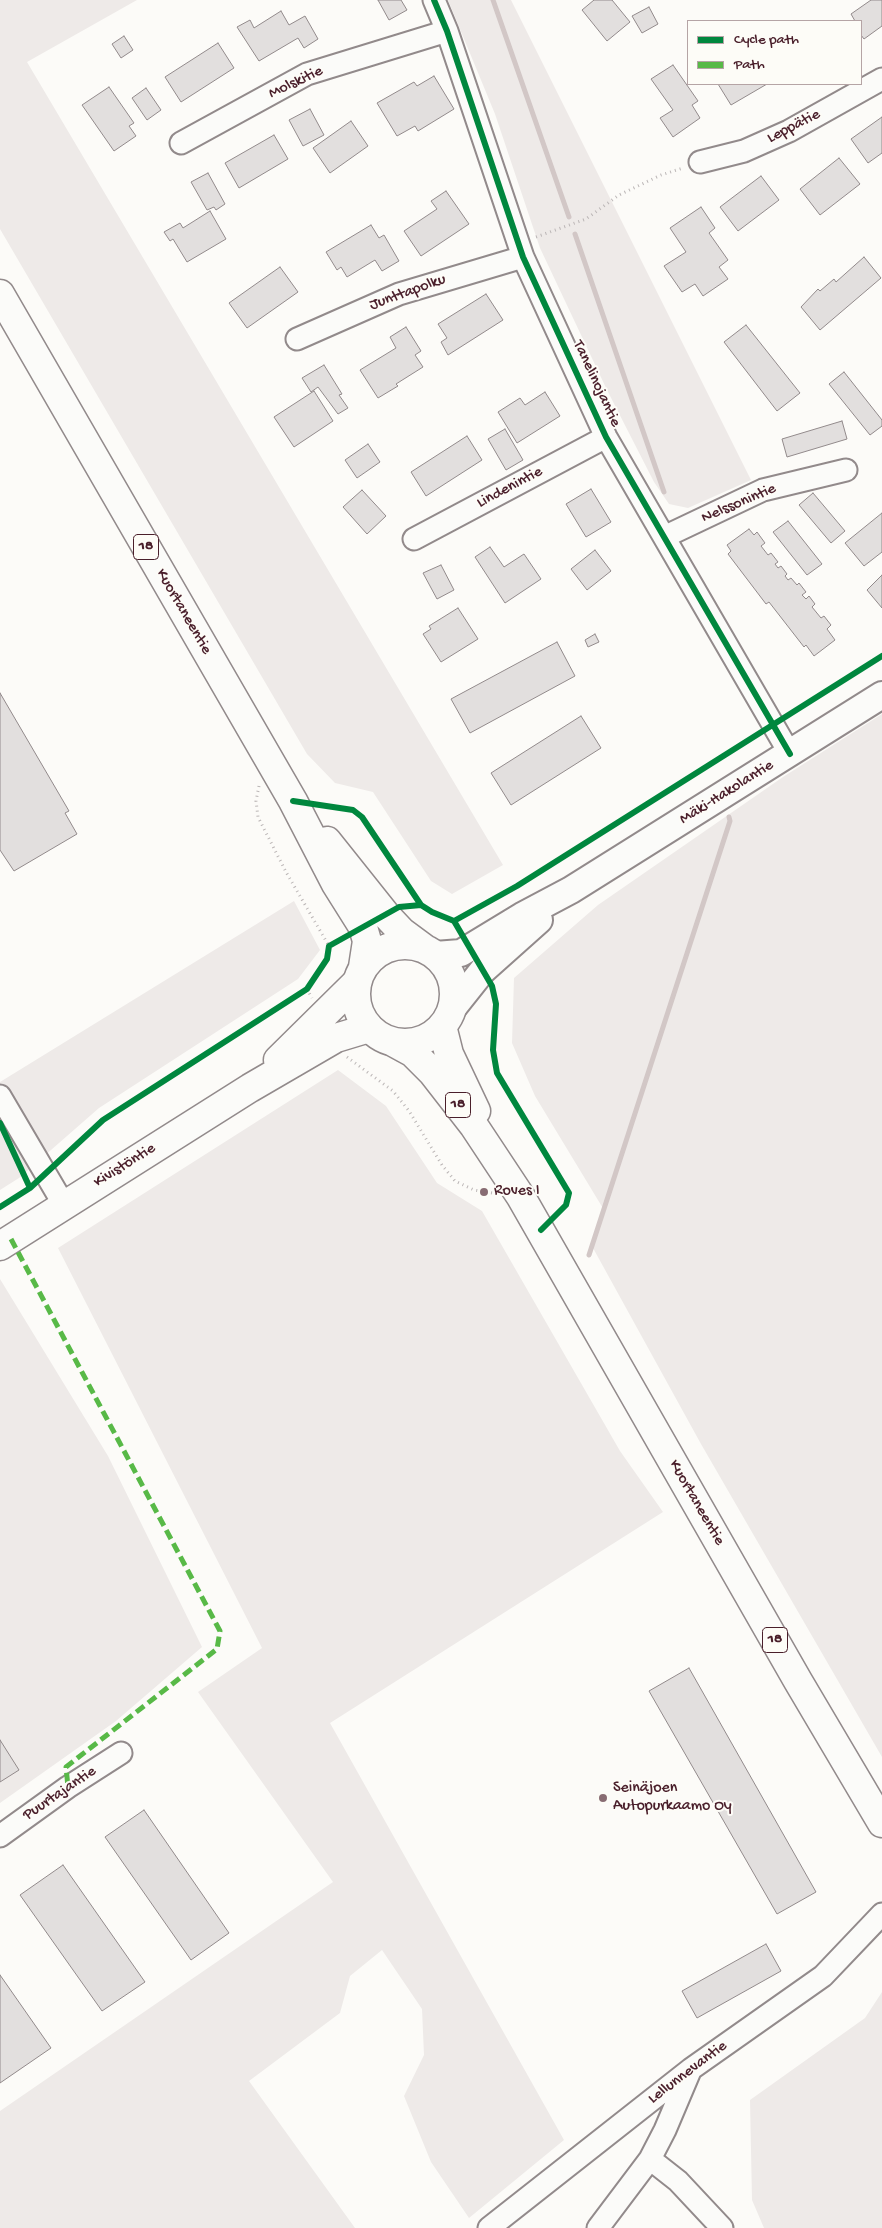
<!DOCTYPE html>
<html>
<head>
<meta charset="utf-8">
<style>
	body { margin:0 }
	#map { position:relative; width:882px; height:2228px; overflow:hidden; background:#fcfbf8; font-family:"Gochi Hand",sans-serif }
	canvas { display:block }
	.legend { position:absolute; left:687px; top:20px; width:175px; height:65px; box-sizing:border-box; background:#fdfcf7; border:1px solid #b5a4a5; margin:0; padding:6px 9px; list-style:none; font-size:15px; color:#4a1f2b }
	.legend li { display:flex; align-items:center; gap:10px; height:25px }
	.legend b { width:25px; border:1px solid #b5a4a5 }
</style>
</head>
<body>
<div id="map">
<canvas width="882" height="2228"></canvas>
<ul class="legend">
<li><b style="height:6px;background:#00873e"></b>Cycle path</li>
<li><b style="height:6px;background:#58b947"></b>Path</li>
</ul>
</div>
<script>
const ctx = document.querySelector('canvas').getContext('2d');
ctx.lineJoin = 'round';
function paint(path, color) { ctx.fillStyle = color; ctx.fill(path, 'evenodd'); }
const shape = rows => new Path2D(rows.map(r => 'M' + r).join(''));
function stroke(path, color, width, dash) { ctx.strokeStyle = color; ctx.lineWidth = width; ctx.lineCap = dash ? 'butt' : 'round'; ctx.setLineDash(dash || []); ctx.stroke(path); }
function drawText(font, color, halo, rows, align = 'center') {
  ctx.font = font + ' "Gochi Hand",sans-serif'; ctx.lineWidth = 4; ctx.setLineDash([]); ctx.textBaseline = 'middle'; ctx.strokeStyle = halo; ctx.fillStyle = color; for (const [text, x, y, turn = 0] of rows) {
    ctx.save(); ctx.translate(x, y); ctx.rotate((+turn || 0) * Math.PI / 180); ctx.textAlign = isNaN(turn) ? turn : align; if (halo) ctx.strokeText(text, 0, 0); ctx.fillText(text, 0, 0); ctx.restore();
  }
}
paint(shape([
	[0,0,137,0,27,62,503,865,452,894,431,881,373,792,335,783,307,754,0,229],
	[448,0,511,0,751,480,688,508,669,504,654,482,607,390,540,248,495,114],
	[882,714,882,1757,701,1444,593,1248,604,1210,535,1096,512,1043,514,978,598,905,783,777],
	[294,901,320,950,298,979,99,1108,19,1178,0,1190,0,1082],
	[338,1070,386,1106,437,1183,482,1211,620,1451,663,1512,330,1723,564,2140,469,2218,431,2162,404,2096,424,2055,422,2009,382,1950,350,1976,340,2013,249,2081,355,2228,0,2228,0,2111,333,1882,198,1692,262,1648,58,1248],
	[0,1279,108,1456,202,1647,116,1721,0,1803],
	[882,1992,882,2228,764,2228,752,2200,750,2100,865,2018]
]), '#eeeae8');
stroke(shape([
	[493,0,569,217],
	[575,234,664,492],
	[589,1255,730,821,729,817]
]), '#d2c7c6', 5);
const building = shape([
	[378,0,401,0,407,10,389,20,378,0],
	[594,0,612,0,630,22,607,41,582,10,594,0],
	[871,0,882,0,882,26,864,39,861,35,861,21,855,21,851,14,871,0],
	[649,7,658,24,642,33,632,16,649,7],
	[281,11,289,25,305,16,318,39,304,48,298,38,259,61,237,27,250,20,254,28,281,11],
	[124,36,133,50,121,58,112,44,124,36],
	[218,43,234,68,181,102,165,77,218,43],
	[673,65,698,101,692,105,700,118,673,137,660,118,673,110,651,79,673,65],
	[434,76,454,109,418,131,415,126,397,136,377,103,414,82,417,86,434,76],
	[718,84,767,84,731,105,718,84],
	[109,87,134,123,129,126,136,136,114,151,82,105,109,87],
	[146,88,161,110,147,120,132,98,146,88],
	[310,109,324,135,303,146,289,120,310,109],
	[882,117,882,153,868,163,851,139,882,117],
	[351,121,368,146,330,173,313,148,351,121],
	[274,135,288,159,239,188,225,163,274,135],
	[839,158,860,184,820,215,800,189,839,158],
	[208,173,225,204,216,210,214,207,207,210,191,182,208,173],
	[761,176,779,200,738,231,720,207,761,176],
	[446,191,469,224,421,256,404,231,437,209,431,201,446,191],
	[701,207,715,228,709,233,728,260,719,267,728,279,703,296,695,284,682,292,664,266,686,252,670,228,701,207],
	[210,211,226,239,187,262,173,239,170,241,164,232,180,223,183,228,210,211],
	[371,225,379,238,384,235,399,261,382,271,375,260,347,277,341,267,337,270,326,252,371,225],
	[864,257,881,278,820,330,801,307,818,289,820,291,834,279,836,282,864,257],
	[280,267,298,292,247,328,229,303,280,267],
	[486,294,503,320,448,355,441,342,447,338,438,324,486,294],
	[746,325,800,393,777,411,724,342,746,325],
	[406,327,421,351,415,355,423,367,396,384,398,386,378,398,360,370,396,348,390,337,406,327],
	[324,365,342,394,339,395,348,408,338,414,318,387,311,392,302,378,324,365],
	[844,372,882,420,882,426,870,435,829,384,844,372],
	[314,391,333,421,294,447,274,417,314,391],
	[545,392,560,416,517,443,498,412,520,398,525,405,545,392],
	[842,421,847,439,787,457,782,439,842,421],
	[505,429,523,460,506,470,488,439,505,429],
	[467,436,482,460,426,496,411,472,467,436],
	[368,444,380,462,357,478,345,460,368,444],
	[591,489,611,522,586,537,566,504,591,489],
	[362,490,386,516,367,534,343,507,362,490],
	[813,493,845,531,831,543,799,505,813,493],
	[882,513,882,552,864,566,845,543,882,513],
	[788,521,822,564,807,575,773,532,788,521],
	[749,529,754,535,757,532,765,543,761,546,768,555,771,553,778,562,775,564,778,568,781,566,787,574,785,576,788,580,791,578,797,585,799,583,806,592,802,595,806,599,809,596,815,604,812,607,821,618,824,616,831,625,827,629,835,640,814,656,806,645,804,647,769,602,766,604,728,554,731,551,727,545,749,529],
	[490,547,504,567,524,554,541,579,505,603,475,557,490,547],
	[595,550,611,571,587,590,571,569,595,550],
	[441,565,454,590,437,599,423,573,441,565],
	[882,575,882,608,867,590,882,575],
	[458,608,478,639,441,662,423,634,431,629,429,626,458,608],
	[595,634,599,642,588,647,585,640,595,634],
	[557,642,575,676,470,733,451,699,557,642],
	[0,693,69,811,65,813,77,834,14,871,0,850,0,693],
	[581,716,601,748,511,805,491,773,581,716],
	[689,1668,816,1892,777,1914,649,1691,689,1668],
	[0,1740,19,1770,0,1782,0,1740],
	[144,1810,229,1933,191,1960,105,1837,144,1810],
	[63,1865,145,1982,102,2011,20,1895,63,1865],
	[766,1944,781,1971,697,2018,682,1991,766,1944],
	[0,1975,51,2048,0,2083,0,1975]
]);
paint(building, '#e2dfde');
stroke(building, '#928a8b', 1);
const minor = shape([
	[434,0,447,31,523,257,606,437,790,754],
	[181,143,307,74,447,31],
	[700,162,744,151,789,131,882,79],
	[297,339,399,294,523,257],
	[664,537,763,490,846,470],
	[414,539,606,437],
	[0,1096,64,1205],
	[0,1836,68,1787,121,1753],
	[650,2159,678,2181,722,2228],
	[489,2228,691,2069,823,1976,882,1914],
	[598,2228,650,2159,665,2130,690,2071]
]);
const tertiary = shape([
	[435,955,461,953,522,916,571,890,882,695],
	[452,1009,483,970,539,920]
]);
const secondary = shape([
	[278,1060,357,982],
	[0,1246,250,1088,336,1038,369,1028]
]);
const trunk = shape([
	[0,294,293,801,336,884,363,927,367,941,363,967],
	[327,841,386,915,402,932,425,949],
	'356 994a49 49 0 1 1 98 0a49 49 0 1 1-98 0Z',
	[442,1026,449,1054,476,1111],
	[391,1041,413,1053,432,1072,474,1126,521,1197,798,1681,882,1823]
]);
stroke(minor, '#928a8b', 25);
stroke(tertiary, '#928a8b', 30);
stroke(secondary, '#928a8b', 31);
stroke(trunk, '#928a8b', 31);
stroke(shape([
	[536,237,586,219,619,195,661,175,683,168],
	[259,786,256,801,258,817,286,872,329,946],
	[307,989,312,998],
	[347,1057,393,1091,409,1111,442,1165,455,1181,474,1190,492,1193]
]), '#bbb6b6', 3, [1, 4]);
stroke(minor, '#fbfbf9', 21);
stroke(tertiary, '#fbfbf9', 26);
stroke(secondary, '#fbfbf9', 28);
stroke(trunk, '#fbfbf9', 28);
stroke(shape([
	[11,1239,220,1631,217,1649,66,1767,68,1787]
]), '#58b947', 5, [10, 5]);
stroke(shape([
	[434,0,447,31,523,257,606,437,790,754],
	[293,801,353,810,362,817,421,905],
	[454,921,492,986,496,1004,493,1050,497,1073,569,1193,566,1205,541,1230],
	[0,1123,30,1188],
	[0,1207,30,1188,103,1120,307,989,327,959,329,946,399,907,421,905,432,912,454,921,517,886,882,656]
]), '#00873e', 6);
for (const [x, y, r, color] of [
	[484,1192,5,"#886c73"],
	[603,1798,5,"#886c73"]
]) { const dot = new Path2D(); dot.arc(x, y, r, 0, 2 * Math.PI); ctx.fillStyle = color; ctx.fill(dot); stroke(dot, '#fdfcf7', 2); }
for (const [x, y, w] of [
	[146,547,25],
	[458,1105,25],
	[775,1640,25]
]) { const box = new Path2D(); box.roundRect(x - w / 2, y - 12.5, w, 25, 4); ctx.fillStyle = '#fdfcf7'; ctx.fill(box); stroke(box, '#4a1f2b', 1); }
drawText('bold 15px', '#4a1f2b', null, [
	["18",146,547],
	["18",458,1105],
	["18",775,1640]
]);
drawText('16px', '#4a1f2b', '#fdfcf7', [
	["Molskitie",296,83,-25],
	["Leppätie",794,127,-27],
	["Junttapolku",408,293,-20],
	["Tanelinojantie",596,384,65],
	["Lindenintie",510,488,-28],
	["Nelssonintie",739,504,-23],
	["Kuortaneentie",183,612,60],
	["Mäki-Hakolantie",727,793,-32],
	["Kivistöntie",125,1166,-32],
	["Kuortaneentie",696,1503,60],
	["Puurtajantie",60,1794,-34],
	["Lellunnevantie",688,2073,-37]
]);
drawText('16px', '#4a1f2b', '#fdfcf7', [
	["Roves I",494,1192],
	["Seinäjoen",613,1789],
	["Autopurkaamo Oy",613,1807]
], 'left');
</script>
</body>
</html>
